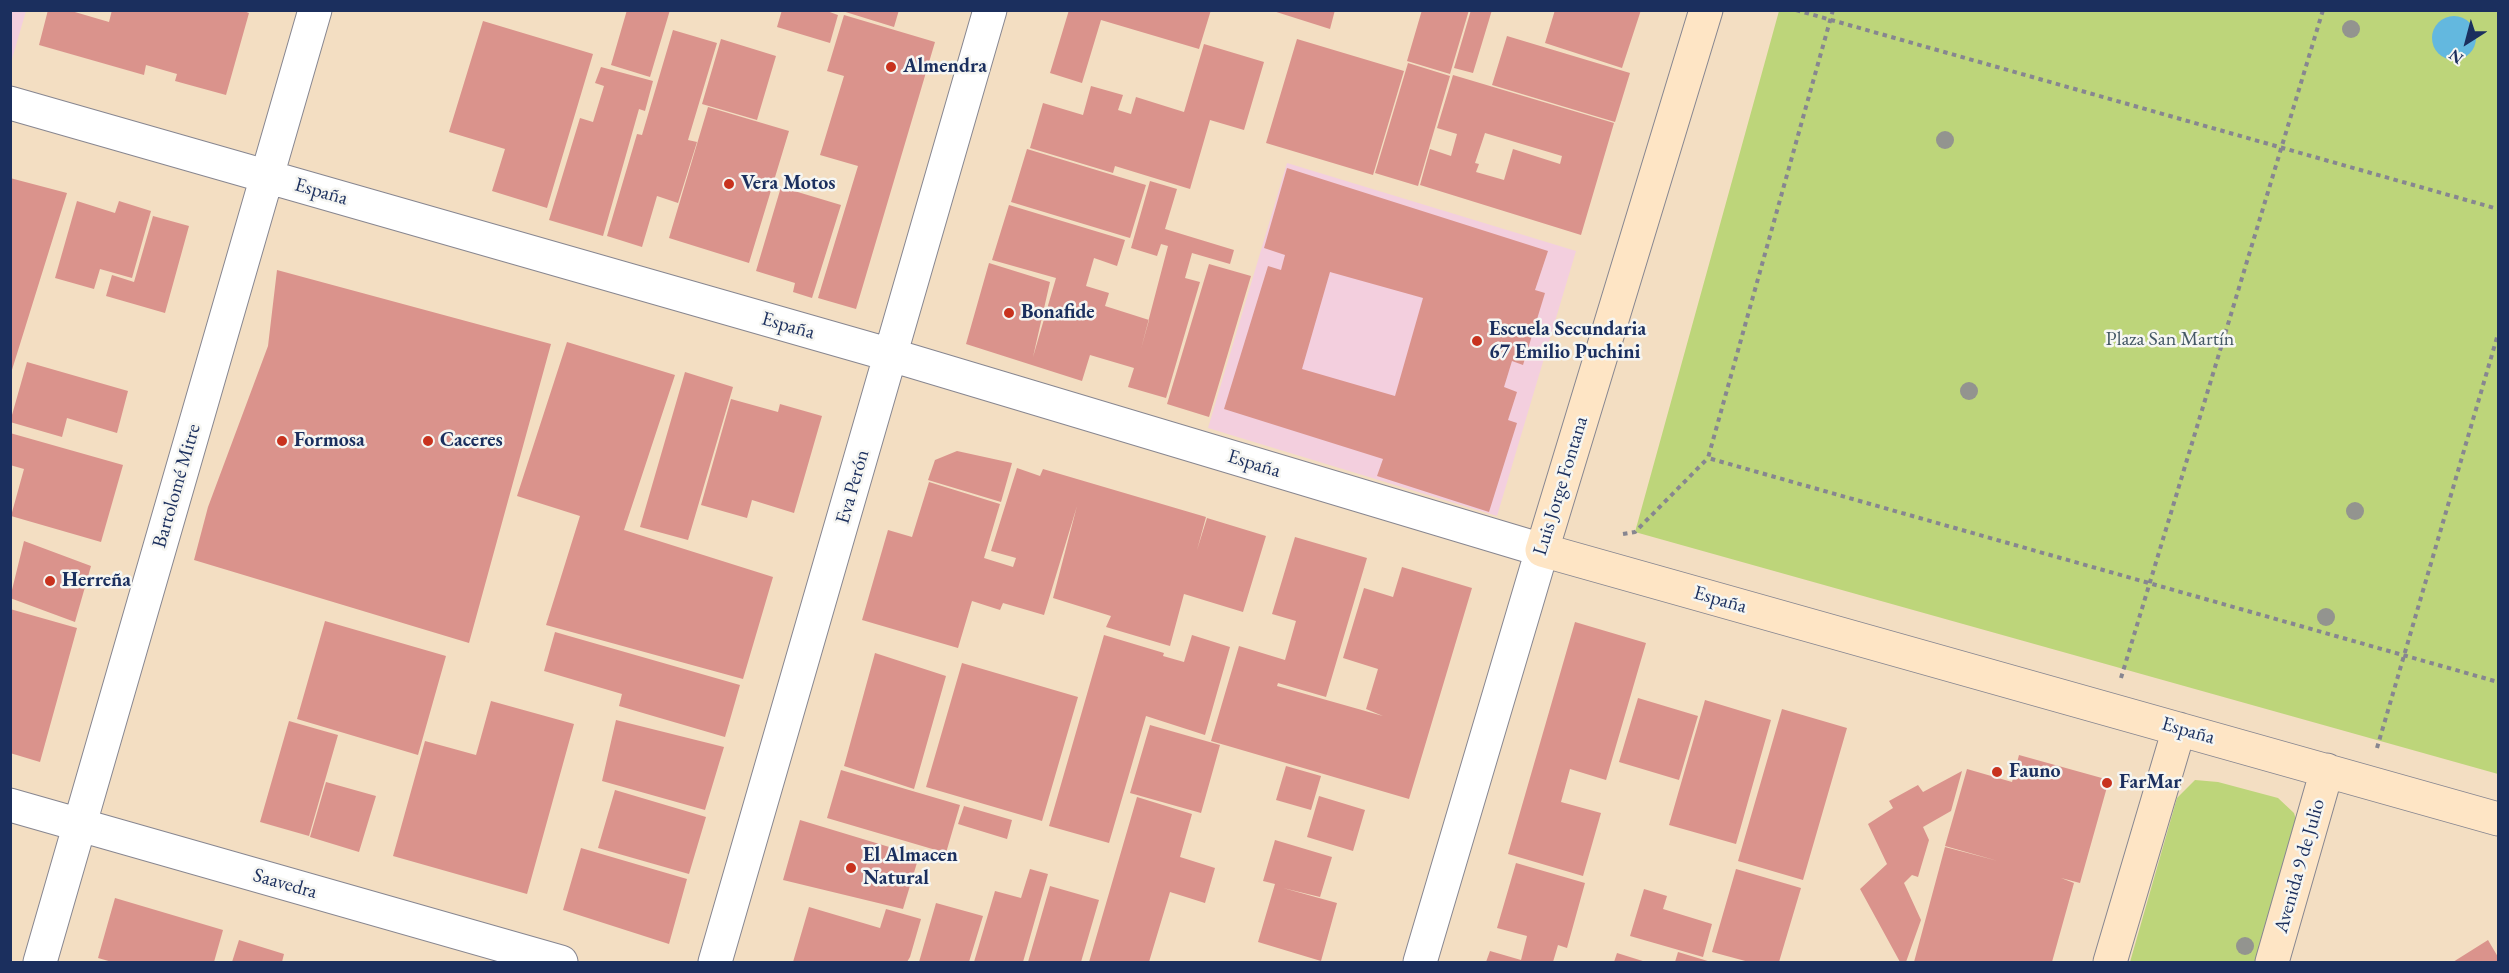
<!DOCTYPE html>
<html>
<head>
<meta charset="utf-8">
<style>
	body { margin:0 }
	#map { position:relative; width:2509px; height:973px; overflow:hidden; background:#f3dec2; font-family:"EB Garamond",serif }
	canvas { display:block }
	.frame { position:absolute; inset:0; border:12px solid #1b2f5e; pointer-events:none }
	.north { position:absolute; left:2437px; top:12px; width:60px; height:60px; -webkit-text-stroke:4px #f6f6f2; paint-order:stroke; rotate:216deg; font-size:16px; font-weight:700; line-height:24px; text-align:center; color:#1b2f5e }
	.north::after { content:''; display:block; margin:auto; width:21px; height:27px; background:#1b2f5e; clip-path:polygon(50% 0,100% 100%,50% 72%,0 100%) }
</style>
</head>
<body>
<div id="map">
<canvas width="2509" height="973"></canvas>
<div class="frame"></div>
<div class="north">N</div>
</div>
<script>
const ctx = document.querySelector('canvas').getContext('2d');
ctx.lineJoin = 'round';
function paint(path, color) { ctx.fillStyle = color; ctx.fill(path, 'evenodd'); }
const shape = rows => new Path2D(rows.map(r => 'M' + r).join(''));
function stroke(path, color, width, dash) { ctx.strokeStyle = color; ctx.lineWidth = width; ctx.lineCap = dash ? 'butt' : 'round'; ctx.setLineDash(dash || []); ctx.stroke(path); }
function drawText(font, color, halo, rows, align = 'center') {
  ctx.font = font + ' "EB Garamond",serif'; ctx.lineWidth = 5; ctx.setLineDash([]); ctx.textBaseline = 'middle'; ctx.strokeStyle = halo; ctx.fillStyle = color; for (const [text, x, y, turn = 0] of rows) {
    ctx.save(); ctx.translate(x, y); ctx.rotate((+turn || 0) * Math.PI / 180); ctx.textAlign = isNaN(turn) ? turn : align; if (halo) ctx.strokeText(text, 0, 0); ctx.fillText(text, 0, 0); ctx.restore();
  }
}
paint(shape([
	[10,11,26,11,12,59,10,58],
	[1287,163,1576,251,1497,516,1208,428]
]), '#f3cfde');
paint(shape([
	[1779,11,2498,11,2498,774,1635,532],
	[2195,780,2218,782,2278,798,2294,813,2298,826,2262,962,2130,962,2177,798]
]), '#bdd57a');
paint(shape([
	'2432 38a22 22 0 1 1 44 0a22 22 0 1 1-44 0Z'
]), '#63b8df');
paint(shape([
	[48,10,68,10,109,22,112,10,241,10,249,13,226,95,175,81,177,74,146,65,144,75,39,45],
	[627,10,670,10,650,77,611,65],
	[782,10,824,10,838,15,830,43,777,27],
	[839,10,899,10,894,27],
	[1069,10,1076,12,1211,10,1199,49,1101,20,1082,83,1050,73],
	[1270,10,1335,10,1330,29],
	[1422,10,1469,10,1450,74,1407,61],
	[1471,10,1492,10,1473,73,1454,68],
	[1555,10,1641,10,1622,68,1545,43],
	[844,15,935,42,856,309,818,298,858,166,820,155,844,76,827,71],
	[483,21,593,54,547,208,492,191,505,149,449,132],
	[673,30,717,43,688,140,697,142,678,203,657,196,642,247,607,236,637,134,642,135],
	[1507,36,1630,73,1615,122,1492,85],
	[721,39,776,56,757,120,702,104],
	[1297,39,1404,71,1373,175,1266,143],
	[1204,44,1264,62,1244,130,1210,120,1190,189,1115,166,1113,173,1030,148,1043,103,1083,115,1091,86,1123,95,1118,110,1131,114,1136,97,1184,112],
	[1408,63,1450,76,1418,186,1375,173],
	[601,67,653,81,645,111,639,109,603,236,549,220,580,118,593,122,604,86,595,83],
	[1453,75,1614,123,1581,235,1420,185,1430,149,1451,156,1457,134,1437,128],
	[1485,133,1562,156,1560,164,1513,149,1504,180,1476,172,1479,164,1475,163],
	[708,107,789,131,749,263,669,238],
	[1027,149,1146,185,1130,238,1011,202],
	[1287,168,1548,251,1535,290,1545,293,1523,365,1512,361,1504,387,1517,392,1508,420,1517,423,1489,512,1377,476,1383,459,1224,409,1268,266,1281,270,1285,255,1264,248],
	[1330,272,1423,298,1395,396,1302,369],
	[10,178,67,193,11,373,10,373],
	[1150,181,1177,189,1165,229,1234,250,1230,264,1192,253,1185,278,1200,282,1166,398,1128,387,1134,368,1090,355,1082,381,966,344,989,263,1050,282,1033,357,1056,278,992,260,1009,205,1125,240,1117,266,1094,258,1086,286,1109,293,1105,306,1149,320,1141,349,1168,246,1161,244,1157,256,1131,248],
	[781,187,841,205,812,298,793,292,795,283,756,271],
	[77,201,115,213,119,201,151,211,132,278,100,269,94,289,55,278],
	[153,216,189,226,165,313,106,296,112,275,134,282],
	[1209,264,1251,276,1209,417,1167,404],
	[277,270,551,344,469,643,194,560,208,507,268,346],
	[567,342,675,375,624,530,773,577,743,679,546,625,580,516,517,496],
	[27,362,128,391,117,433,67,418,62,437,10,422],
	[685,372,733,387,688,540,640,527],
	[731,399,778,412,780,404,822,416,794,513,752,500,747,518,701,505],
	[10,433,123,465,101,542,11,516,24,469,10,465],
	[957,451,1012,463,1001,502,928,480,935,460],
	[1017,468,1040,476,1043,469,1206,517,1197,550,1207,518,1266,536,1243,612,1184,594,1170,646,1106,627,1111,616,1053,598,1077,506,1044,615,1003,603,1000,610,972,601,958,648,862,620,888,530,912,537,929,482,1000,504,984,558,1013,567,1016,558,991,551],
	[1295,537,1367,558,1326,697,1278,683,1277,686,1383,716,1366,709,1378,669,1343,658,1364,588,1393,597,1402,567,1472,588,1409,799,1211,741,1239,646,1285,660,1296,621,1272,614],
	[24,541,91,566,75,622,10,598],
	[10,609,77,628,40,762,10,753],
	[325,621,446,656,418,755,297,719],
	[1575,622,1646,643,1606,780,1570,769,1561,802,1601,813,1583,876,1508,854],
	[555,632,740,685,725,737,619,706,622,694,544,671],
	[1104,635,1164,653,1163,656,1184,662,1192,635,1230,647,1205,735,1146,716,1109,843,1049,826],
	[875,653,946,676,914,789,844,766],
	[962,663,1078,697,1042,821,926,787],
	[1638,698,1698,716,1679,780,1619,762],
	[1705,700,1771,720,1736,844,1669,825],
	[491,701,574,724,527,894,393,856,425,741,476,755],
	[1782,709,1847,728,1803,880,1738,861],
	[616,720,724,747,705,810,602,781],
	[289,721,338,735,309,836,260,822],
	[1150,725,1220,745,1201,813,1130,793],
	[2019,755,2109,780,2080,883,2061,878,2074,883,2052,962,1914,962,1945,847,1998,861,1945,846,1967,769,2012,782],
	[1286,766,1321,776,1311,810,1276,800],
	[841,770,960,805,946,853,827,818],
	[1962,771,1951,811,1923,827,1929,840,1918,877,1912,875,1904,883,1921,920,1906,962,1900,962,1860,889,1887,864,1868,824,1893,808,1889,801,1918,785,1923,792],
	[326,782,376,796,359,852,310,837],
	[615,790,706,817,689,874,598,848],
	[1319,796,1365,810,1353,851,1307,837],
	[1137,797,1192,814,1180,857,1215,868,1205,903,1170,892,1149,962,1089,962],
	[964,806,1012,820,1007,839,958,824],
	[800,820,919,856,903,909,783,880],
	[1275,840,1332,857,1320,897,1283,888,1337,903,1321,961,1258,942,1275,884,1263,881],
	[581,848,687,879,669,944,563,910],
	[1516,863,1585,883,1567,948,1558,945,1553,962,1486,962,1490,951,1521,960,1527,936,1497,928],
	[1030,869,1048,874,1023,962,974,962,995,891,1021,898],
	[1736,869,1801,888,1779,962,1749,962,1712,952],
	[1050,886,1099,900,1081,962,1028,962],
	[1644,889,1667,896,1663,909,1712,924,1703,957,1630,936],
	[115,898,223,930,214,962,112,962,98,958],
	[936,903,983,916,969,962,919,962],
	[809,907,880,928,886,909,921,919,910,957,907,962,793,962],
	[239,940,284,954,282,962,232,962],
	[2488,940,2498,957,2498,962,2453,962],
	[1678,952,1711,962,1675,962],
	[1617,953,1646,962,1614,962]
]), '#da938c');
const street = shape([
	[10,103,891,355,1542,550,1420,962],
	[10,805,561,962],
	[40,962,315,10],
	[715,962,990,10]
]);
const secondary = shape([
	[1706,10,1542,550,2498,819],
	[2110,962,2179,729],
	[2272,962,2327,770]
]);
stroke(street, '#878690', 35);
stroke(secondary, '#878690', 35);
stroke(shape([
	[1796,10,2498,209],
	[1833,10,1708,458,2498,682],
	[1623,534,1635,532,1708,458],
	[2121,678,2323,10],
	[2377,748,2498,334]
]), '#878690', 4, [4.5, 4.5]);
stroke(street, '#fff', 33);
stroke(secondary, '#fee5c5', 33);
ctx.fillStyle = '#93948f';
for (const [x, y] of [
	[2351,29],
	[1945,140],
	[1969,391],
	[2355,511],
	[2326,617],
	[2245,946]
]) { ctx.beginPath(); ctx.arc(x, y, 9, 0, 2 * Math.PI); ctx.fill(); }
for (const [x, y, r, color] of [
	[891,67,6,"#c8321e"],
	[729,184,6,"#c8321e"],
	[1009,313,6,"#c8321e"],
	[1477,341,6,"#c8321e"],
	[282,441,6,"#c8321e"],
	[428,441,6,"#c8321e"],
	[50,581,6,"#c8321e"],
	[1997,772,6,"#c8321e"],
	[2107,783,6,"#c8321e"],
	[851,868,6,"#c8321e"]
]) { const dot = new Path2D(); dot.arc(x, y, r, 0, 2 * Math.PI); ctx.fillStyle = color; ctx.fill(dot); stroke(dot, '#f6f6f2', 2); }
drawText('bold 20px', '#1b2f5e', '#f6f6f2', [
	["Almendra",903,67],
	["Vera Motos",741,184],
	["Bonafide",1021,313],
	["Escuela Secundaria",1489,330],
	["67 Emilio Puchini",1489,353],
	["Formosa",294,441],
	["Caceres",440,441],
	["Herreña",62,581],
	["Fauno",2009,772],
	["FarMar",2119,783],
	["El Almacen",863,856],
	["Natural",863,879]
], 'left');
drawText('20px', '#1b2f5e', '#f6f6f2', [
	["España",321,192,16],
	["España",788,326,16],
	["España",1254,464,17],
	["Bartolomé Mitre",177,486,-74],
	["Luis Jorge Fontana",1561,486,-73],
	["Eva Perón",853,487,-74],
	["España",1720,600,16],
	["España",2188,731,16],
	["Avenida 9 de Julio",2300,866,-74],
	["Saavedra",285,884,16]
]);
drawText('20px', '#445865', '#f6f6f2', [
	["Plaza San Martín",2170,340]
]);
</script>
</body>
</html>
